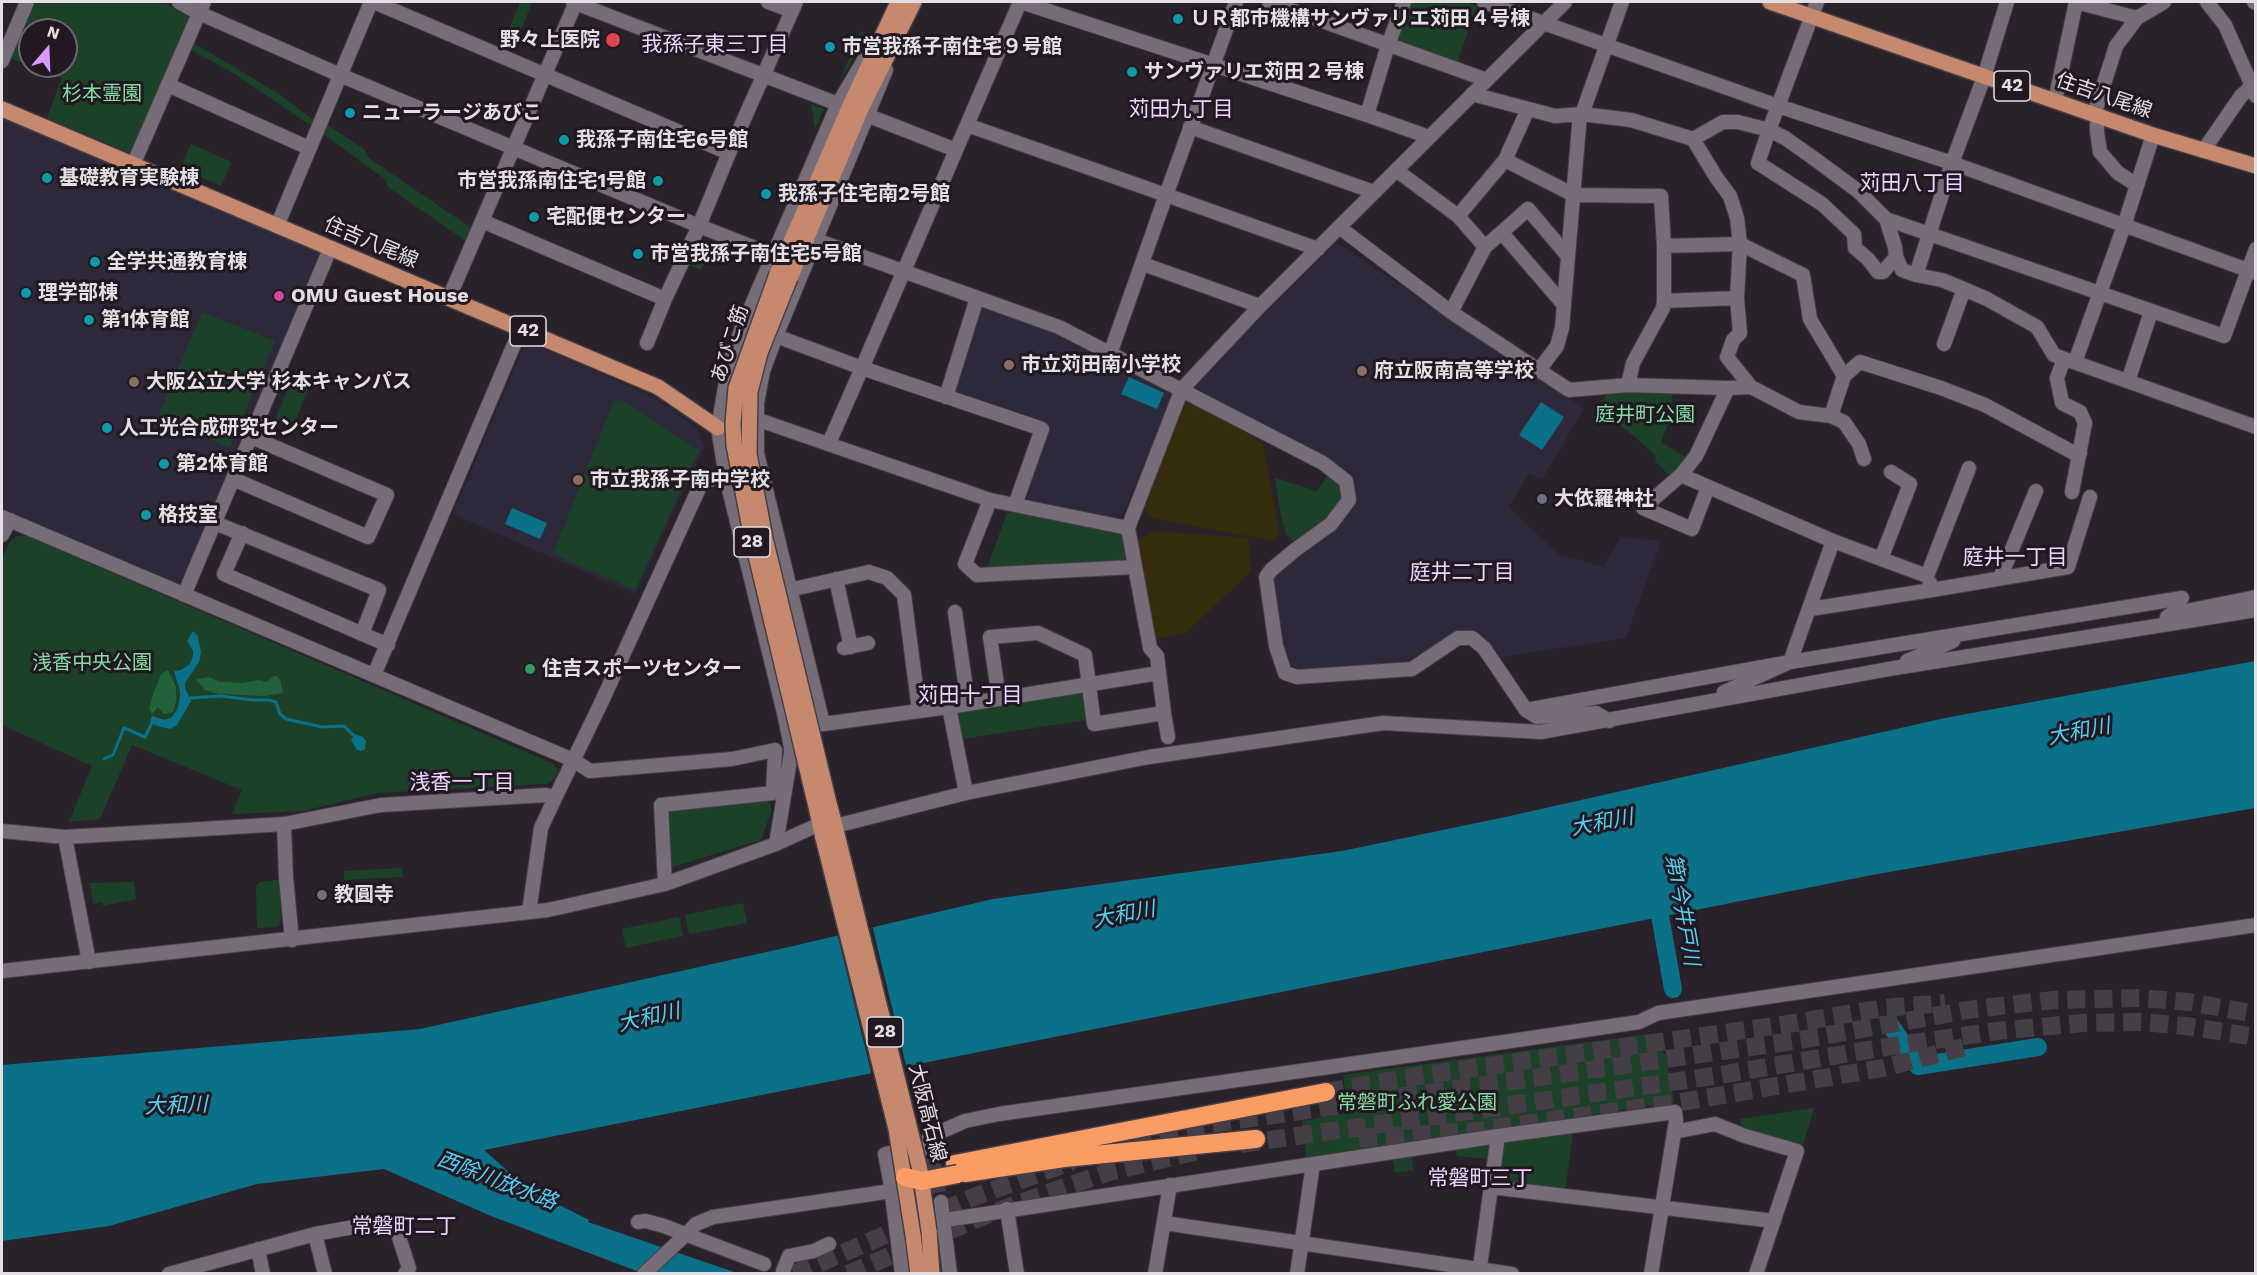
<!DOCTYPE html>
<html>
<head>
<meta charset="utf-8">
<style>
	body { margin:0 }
	#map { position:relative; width:2257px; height:1275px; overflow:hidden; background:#2a222b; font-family:"Work Sans",sans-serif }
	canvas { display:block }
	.frame { position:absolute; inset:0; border:3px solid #e4dee5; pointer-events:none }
	.north { position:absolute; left:18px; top:18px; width:60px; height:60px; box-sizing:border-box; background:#211821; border:2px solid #6f676f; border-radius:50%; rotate:19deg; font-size:16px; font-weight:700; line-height:24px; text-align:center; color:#e4dee5 }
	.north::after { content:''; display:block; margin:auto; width:21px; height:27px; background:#d59cfb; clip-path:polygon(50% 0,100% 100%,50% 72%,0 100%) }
</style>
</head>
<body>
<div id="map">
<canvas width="2257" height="1275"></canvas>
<div class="frame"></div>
<div class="north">N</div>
</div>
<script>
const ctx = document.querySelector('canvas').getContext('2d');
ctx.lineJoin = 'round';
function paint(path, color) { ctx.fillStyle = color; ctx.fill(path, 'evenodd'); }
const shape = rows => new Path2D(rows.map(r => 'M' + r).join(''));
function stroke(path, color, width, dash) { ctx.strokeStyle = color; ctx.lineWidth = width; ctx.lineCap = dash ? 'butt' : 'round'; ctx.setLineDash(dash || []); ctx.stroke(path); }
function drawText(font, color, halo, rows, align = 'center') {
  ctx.font = font + ' "Work Sans","Noto Sans JP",sans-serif'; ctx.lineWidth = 6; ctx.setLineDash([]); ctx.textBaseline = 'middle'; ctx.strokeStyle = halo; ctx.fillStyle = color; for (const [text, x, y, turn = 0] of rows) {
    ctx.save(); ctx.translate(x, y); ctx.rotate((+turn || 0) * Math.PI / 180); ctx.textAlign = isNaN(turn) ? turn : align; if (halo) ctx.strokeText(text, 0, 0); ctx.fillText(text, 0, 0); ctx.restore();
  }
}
paint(shape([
	[2,118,317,249,321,256,184,579,177,583,2,509],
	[1337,243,1584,408,1542,480,1529,473,1509,507,1558,554,1603,567,1621,537,1661,541,1626,638,1495,658,1486,639,1469,633,1459,633,1396,666,1298,673,1288,665,1284,659,1274,578,1280,567,1351,482,1330,459,1192,386],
	[985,308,1057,334,1168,389,1172,396,1123,513,1114,518,1030,501,1026,495,1048,426,957,394,953,388,979,311],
	[534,344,656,398,699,431,704,447,635,594,453,514,524,346]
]), '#2d293a');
paint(shape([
	[36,2,164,2,186,15,190,23,137,149,130,153,47,118,62,78,32,66,66,66,66,30,30,30,30,65,11,59],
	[520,2,532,2,520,33,509,29],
	[1412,2,1465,2,1477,6,1457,63,1399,43,1398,38],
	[860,31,867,34,839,83],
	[192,42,279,94,316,122,313,127,233,73,189,49],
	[811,104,824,109,815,129],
	[325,123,364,149,369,158,471,228,466,241,388,187,385,179,322,133],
	[191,144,232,162,221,186,180,168],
	[698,243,710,247,701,270,690,265],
	[202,312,275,341,230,448,158,417],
	[292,378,310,385,293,427,275,420],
	[1607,391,1672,392,1671,415,1661,442,1690,460,1672,478,1655,461,1656,456,1634,436,1607,416,1598,414],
	[614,400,624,401,699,450,635,590,553,554],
	[1329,473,1341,482,1343,502,1328,519,1305,540,1293,541,1286,534,1281,517,1275,478,1317,491],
	[1018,511,1121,534,1125,557,1121,563,987,568,1007,513],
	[17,536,27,536,554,764,558,771,554,779,547,784,378,793,303,811,232,814,242,790,132,745,100,819,69,822,92,766,2,725,2,558,9,543],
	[1072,690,1084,696,1086,720,962,739,958,713,961,709],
	[767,798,771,806,771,812,761,840,672,867,666,810],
	[402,868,403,877,344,880,344,871],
	[279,880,281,921,277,927,257,928,256,886,260,882],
	[134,882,136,899,103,906,102,902,93,904,90,883],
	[743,903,747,923,689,934,685,915],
	[679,917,683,936,626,948,622,929],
	[1649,1034,1666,1056,1674,1102,1306,1158,1302,1121,1348,1113,1343,1075],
	[1814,1108,1803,1145,1742,1129,1740,1119],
	[1573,1131,1565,1193,1498,1182,1503,1146,1507,1141],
	[1486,1143,1491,1146,1489,1159,1457,1156,1456,1147],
	[1411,1154,1414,1170,1395,1173,1392,1157]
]), '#1c4129');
paint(shape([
	[168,670,176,687,176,701,173,712,164,714,158,707,152,714,149,708,153,695,161,674],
	[277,676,280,680,283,693,264,696,219,694,205,690,196,679,209,677,220,682,242,683,259,680,267,682,272,677]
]), '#23613b');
paint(shape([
	[1184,401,1218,415,1263,443,1279,529,1275,541,1150,518,1143,505],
	[1152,531,1248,538,1251,571,1186,633,1155,639,1137,542]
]), '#342c0b');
paint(shape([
	[1129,377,1164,393,1157,409,1121,394],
	[1541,402,1564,417,1542,450,1519,435],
	[512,508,547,523,540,539,505,524],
	[193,631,198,636,201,653,199,662,185,683,185,688,191,701,177,725,170,729,157,726,150,722,152,716,165,720,172,717,177,710,180,699,180,691,174,671,181,670,190,664,193,656,193,651,187,641],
	[2255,661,2255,808,1872,875,484,1150,528,1189,589,1220,588,1222,737,1273,642,1273,491,1216,384,1169,257,1184,109,1226,2,1241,2,1065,420,1029,789,947,993,899,1342,851,1510,816,1945,718],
	[355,734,363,737,366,741,365,749,362,751,357,750,351,740]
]), '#0b7188');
paint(shape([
	[872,925,907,1069,872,1076,837,933]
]), '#2a222b');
stroke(shape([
	[190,698,221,696,253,700,268,700,276,702,280,714,286,719,322,727,344,726,353,735],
	[104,759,113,755,124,728,145,737,152,723]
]), '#0b7188', 3);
stroke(shape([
	[1656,893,1673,989],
	[1891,1026,1918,1066,2038,1047]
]), '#0b7188', 18);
stroke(shape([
	[929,1137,941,1202]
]), '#463e47', 14, [14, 7]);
stroke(shape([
	[1326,1092,1424,1075,1788,1024,1884,1008,1945,1003],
	[1359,1138,1475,1131,1682,1102,1883,1068,1972,1045],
	[1241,1144,1720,1075,1879,1048,1997,1031,2082,1023,2141,1022,2186,1026,2256,1037],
	[1108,1150,1144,1138,1203,1125,1800,1040,1974,1009,2054,1000,2141,998,2189,1002,2256,1014],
	[794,1274,974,1197,1073,1161],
	[848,1274,979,1218,1048,1193,1109,1172,1202,1150]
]), '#463e47', 18, [18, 9]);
const minor = shape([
	[179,2,199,13,340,75,699,226,773,255],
	[374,2,729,153],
	[573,2,838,104],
	[768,2,792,11],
	[1021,2,1367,115,1429,137],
	[1269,2,1487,80],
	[1484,2,1778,106,1817,2],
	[2076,2,2137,18],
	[2207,2,2225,25,2252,86,2256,84],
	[2254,2,2256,3],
	[2,61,27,2],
	[168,85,309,148],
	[1472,94,1555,116,1582,114,1631,120,1693,139,1723,122,1738,122,1769,130,1778,106,1952,163,2256,273],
	[2055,101,2076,2],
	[1582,114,1622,2],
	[1367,115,1388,45,1404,2],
	[2094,115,2116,46,2137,18,2164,2],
	[869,116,956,150],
	[2097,116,2097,132,2100,152,2118,173,2137,185],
	[967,125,1166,195,1236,2],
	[1190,127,1374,192],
	[1693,139,1716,177,1730,196,1737,218,1740,244,1737,298,1740,333,1733,340,1727,357,1751,387],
	[2203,151,2241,96,2252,86,2256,96],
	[1505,160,1574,195,1661,196,1664,246,1664,301,1663,308,1633,363,1628,385],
	[133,165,204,2],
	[1396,170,1458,216,1485,247,1451,312],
	[1458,216,1505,160,1528,109],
	[1886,219,1895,247,1896,257],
	[482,221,665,299,699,226,729,153,796,2],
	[277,226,371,2],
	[1339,227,1451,312,1569,390,1628,385,1728,388,1751,387,1799,412,1831,416,1844,422,1859,444,1864,459],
	[1502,233,1564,305],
	[816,240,1059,327,1323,463,1346,481,1349,500,1331,524,1295,550,1271,570,1266,577,1276,646,1285,673,1297,677,1412,669,1458,638,1472,638,1484,648,1526,710,1790,662,2182,598],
	[1664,246,1740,244,1803,275,1810,319,1844,376],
	[1485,247,1528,209,1567,255],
	[2256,249,2224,336,1886,219,1858,191,1812,157,1785,138,1769,130,1758,163,1822,204,1854,234,1855,248,1868,259,1878,272,1883,272,1896,257,1902,270,1916,275,1942,280,1964,289,1987,299,2037,327,2054,355,2256,427],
	[1143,264,1260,306],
	[1916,275,1952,163,1984,77,2007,2],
	[449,298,576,2],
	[1664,301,1737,298],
	[776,336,862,368,1020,2],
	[647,343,665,299],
	[1944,344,1964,289],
	[1110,354,1166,195,1318,249],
	[2064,359,2057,378,2062,403,2080,412,2085,423,2072,492],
	[2075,362,2124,226,2153,135],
	[1539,370,1557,346,1562,328,1580,114],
	[2128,381,2151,312],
	[946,397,977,298],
	[1831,416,1844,376,1860,362,1941,388,1985,405,2074,453,2080,453],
	[756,419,990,500,1015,505],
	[1681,475,1833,541,1927,576,1969,468],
	[233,479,368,537,387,495,251,437],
	[1708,487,1692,529,1643,508,1681,475,1696,456,1728,388],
	[990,500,965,564,977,575,1135,567],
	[2,517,573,760,590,771,732,759,775,750,773,793,661,805,665,884],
	[215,523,379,590,362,634],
	[1128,528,1182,389,1260,306,1565,2],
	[242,533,224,574,388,645],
	[2,535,10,520],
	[1881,559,1910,484,1891,472],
	[2000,578,2036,491],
	[836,579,851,647],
	[789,590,869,572,887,578,904,595,919,710],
	[1932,590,2068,567,2090,497],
	[184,595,330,249],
	[1810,609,1932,590,1930,583],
	[955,612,968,703],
	[2167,617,2171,614,2256,597],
	[844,648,868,643],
	[1907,661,1953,641],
	[374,675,521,328],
	[1724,692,1790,662,1833,541],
	[999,698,990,637,1038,633,1085,655,1094,724,1164,713,1159,673],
	[949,707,966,793],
	[1526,710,1537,717,1596,713,1609,721],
	[1164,713,1168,737],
	[823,724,757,453,757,403,763,371,776,336,886,70],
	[788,731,823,724,949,707,1159,673,1157,656,1150,648,1128,528,1015,505,1042,429,862,368,829,443],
	[284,824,286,878,292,940],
	[2,831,65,837,186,830,284,824,381,805,546,795,555,798],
	[65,837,89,962],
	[776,844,791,754,791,747,784,713,726,477,718,428,729,364,741,330,838,104,871,48],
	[529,912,541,828,555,798,602,701,700,486,707,480,726,477],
	[2,971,548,910,665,884,776,844,813,827,843,824,966,793,1149,757,1383,723,1541,732,1889,669,2256,610],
	[1674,1132,1715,1124,1745,1136,1797,1151,1756,1274],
	[929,1137,965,1121,999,1114,1511,1041,1639,1022,1658,1013,2256,925],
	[890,1180,885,1154,931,1147],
	[1491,1187,1774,1221],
	[941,1202,950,1274],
	[1007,1209,1017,1274],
	[945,1220,1498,1136,1675,1112,1676,1121,1651,1274],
	[638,1222,646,1221,664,1226,764,1264],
	[1164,1223,1512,1274],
	[315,1234,325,1274],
	[687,1234,696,1224,713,1217,892,1191],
	[258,1249,263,1274],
	[783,1271,789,1256,814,1251,829,1244],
	[169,1274,315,1234,376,1223,395,1225,409,1268,405,1274],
	[644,1274,682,1238],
	[902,1274,890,1180,913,1176],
	[1155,1274,1170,1185],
	[1297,1274,1313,1164],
	[1479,1274,1498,1136]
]);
const major = shape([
	[1770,2,2153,135,2256,166],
	[2,109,658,387,718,428],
	[777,274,849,108,898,2],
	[790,278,860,111,914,2],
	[830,807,837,834],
	[817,811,823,838],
	[929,1231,932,1274],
	[913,1235,918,1274]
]);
const highway = shape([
	[955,1164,1326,1092],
	[965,1173,1064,1158,1256,1139]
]);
stroke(minor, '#453e45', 16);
stroke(major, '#453e45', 18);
stroke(highway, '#453e45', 21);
stroke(minor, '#776d78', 14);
stroke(major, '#c7896d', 15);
stroke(highway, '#fc9c65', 18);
const majorBridge = shape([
	[777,274,736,388,733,424,734,445,752,539,817,811],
	[790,278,760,353,750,392,749,454,765,538,830,807],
	[837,834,920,1170,929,1231],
	[823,838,896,1129,913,1235]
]);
const highwayBridge = shape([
	[905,1177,922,1181,958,1174]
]);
stroke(majorBridge, '#453e45', 18, []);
stroke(highwayBridge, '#453e45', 21, []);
stroke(majorBridge, '#c7896d', 15);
stroke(highwayBridge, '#fc9c65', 18);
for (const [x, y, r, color] of [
	[1178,19,6,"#0f9aa8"],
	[613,40,8,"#e0444e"],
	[830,47,6,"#0f9aa8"],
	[1132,72,6,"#0f9aa8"],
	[350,113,6,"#0f9aa8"],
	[564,140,6,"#0f9aa8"],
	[47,178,6,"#0f9aa8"],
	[658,181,6,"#0f9aa8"],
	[766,194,6,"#0f9aa8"],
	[534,217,6,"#0f9aa8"],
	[638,254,6,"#0f9aa8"],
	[95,262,6,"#0f9aa8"],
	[26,293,6,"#0f9aa8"],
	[279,296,6,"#d1479c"],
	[89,320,6,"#0f9aa8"],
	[1009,365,6,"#8d6e63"],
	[1362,371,6,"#8d6e63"],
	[134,382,6,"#8d6e63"],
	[107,428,6,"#0f9aa8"],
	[164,464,6,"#0f9aa8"],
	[578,480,6,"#8d6e63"],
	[1542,499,6,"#6b7280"],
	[146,515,6,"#0f9aa8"],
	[530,669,6,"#2e9e5b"],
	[322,895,6,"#6b7280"]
]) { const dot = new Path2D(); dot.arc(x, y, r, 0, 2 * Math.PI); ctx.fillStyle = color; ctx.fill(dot); stroke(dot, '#211821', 2); }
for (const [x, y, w] of [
	[2012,86,36],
	[528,331,36],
	[752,542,36],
	[885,1032,36]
]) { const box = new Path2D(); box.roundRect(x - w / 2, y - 15, w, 30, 4.5); ctx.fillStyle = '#211821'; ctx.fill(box); stroke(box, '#e4dee5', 1.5); }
drawText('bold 18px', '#e4dee5', null, [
	["42",2012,86],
	["42",528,331],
	["28",752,542],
	["28",885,1032]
]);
drawText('bold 20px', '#e4dee5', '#211821', [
	["ＵＲ都市機構サンヴァリエ苅田４号棟",1190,19],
	["野々上医院",600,40,"right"],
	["市営我孫子南住宅９号館",842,47],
	["サンヴァリエ苅田２号棟",1144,72],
	["ニューラージあびこ",362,113],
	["我孫子南住宅6号館",576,140],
	["基礎教育実験棟",59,178],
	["市営我孫南住宅1号館",646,181,"right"],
	["我孫子住宅南2号館",778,194],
	["宅配便センター",546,217],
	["市営我孫子南住宅5号館",650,254],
	["全学共通教育棟",107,262],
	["理学部棟",38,293],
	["OMU Guest House",291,296],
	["第1体育館",101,320],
	["市立苅田南小学校",1021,365],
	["府立阪南高等学校",1374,371],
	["大阪公立大学 杉本キャンパス",146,382],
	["人工光合成研究センター",119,428],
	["第2体育館",176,464],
	["市立我孫子南中学校",590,480],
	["大依羅神社",1554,499],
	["格技室",158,515],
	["住吉スポーツセンター",542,669],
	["教圓寺",334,895]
], 'left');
drawText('20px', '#85dda2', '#211821', [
	["杉本霊園",102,94],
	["庭井町公園",1645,415],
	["浅香中央公園",92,663],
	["常磐町ふれ愛公園",1417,1103]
]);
drawText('20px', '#e4dee5', '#211821', [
	["住吉八尾線",2104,96,19],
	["住吉八尾線",371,243,23],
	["あびこ筋",730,344,-72],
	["大阪高石線",927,1113,76]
]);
drawText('21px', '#edd5fe', '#211821', [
	["我孫子東三丁目",715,45],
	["苅田九丁目",1181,110],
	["苅田八丁目",1912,184],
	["庭井一丁目",2015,558],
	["庭井二丁目",1462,573],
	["苅田十丁目",970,696],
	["浅香一丁目",462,783],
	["常磐町三丁",1480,1179],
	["常磐町二丁",404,1227]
]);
drawText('italic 21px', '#53d1f3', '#211821', [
	["大和川",2079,732,-11],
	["大和川",1602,823,-11],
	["第1今井戸川",1682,910,80],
	["大和川",1124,915,-11],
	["大和川",649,1018,-13],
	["大和川",176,1106,-2],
	["西除川放水路",497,1181,21]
]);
</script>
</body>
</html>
